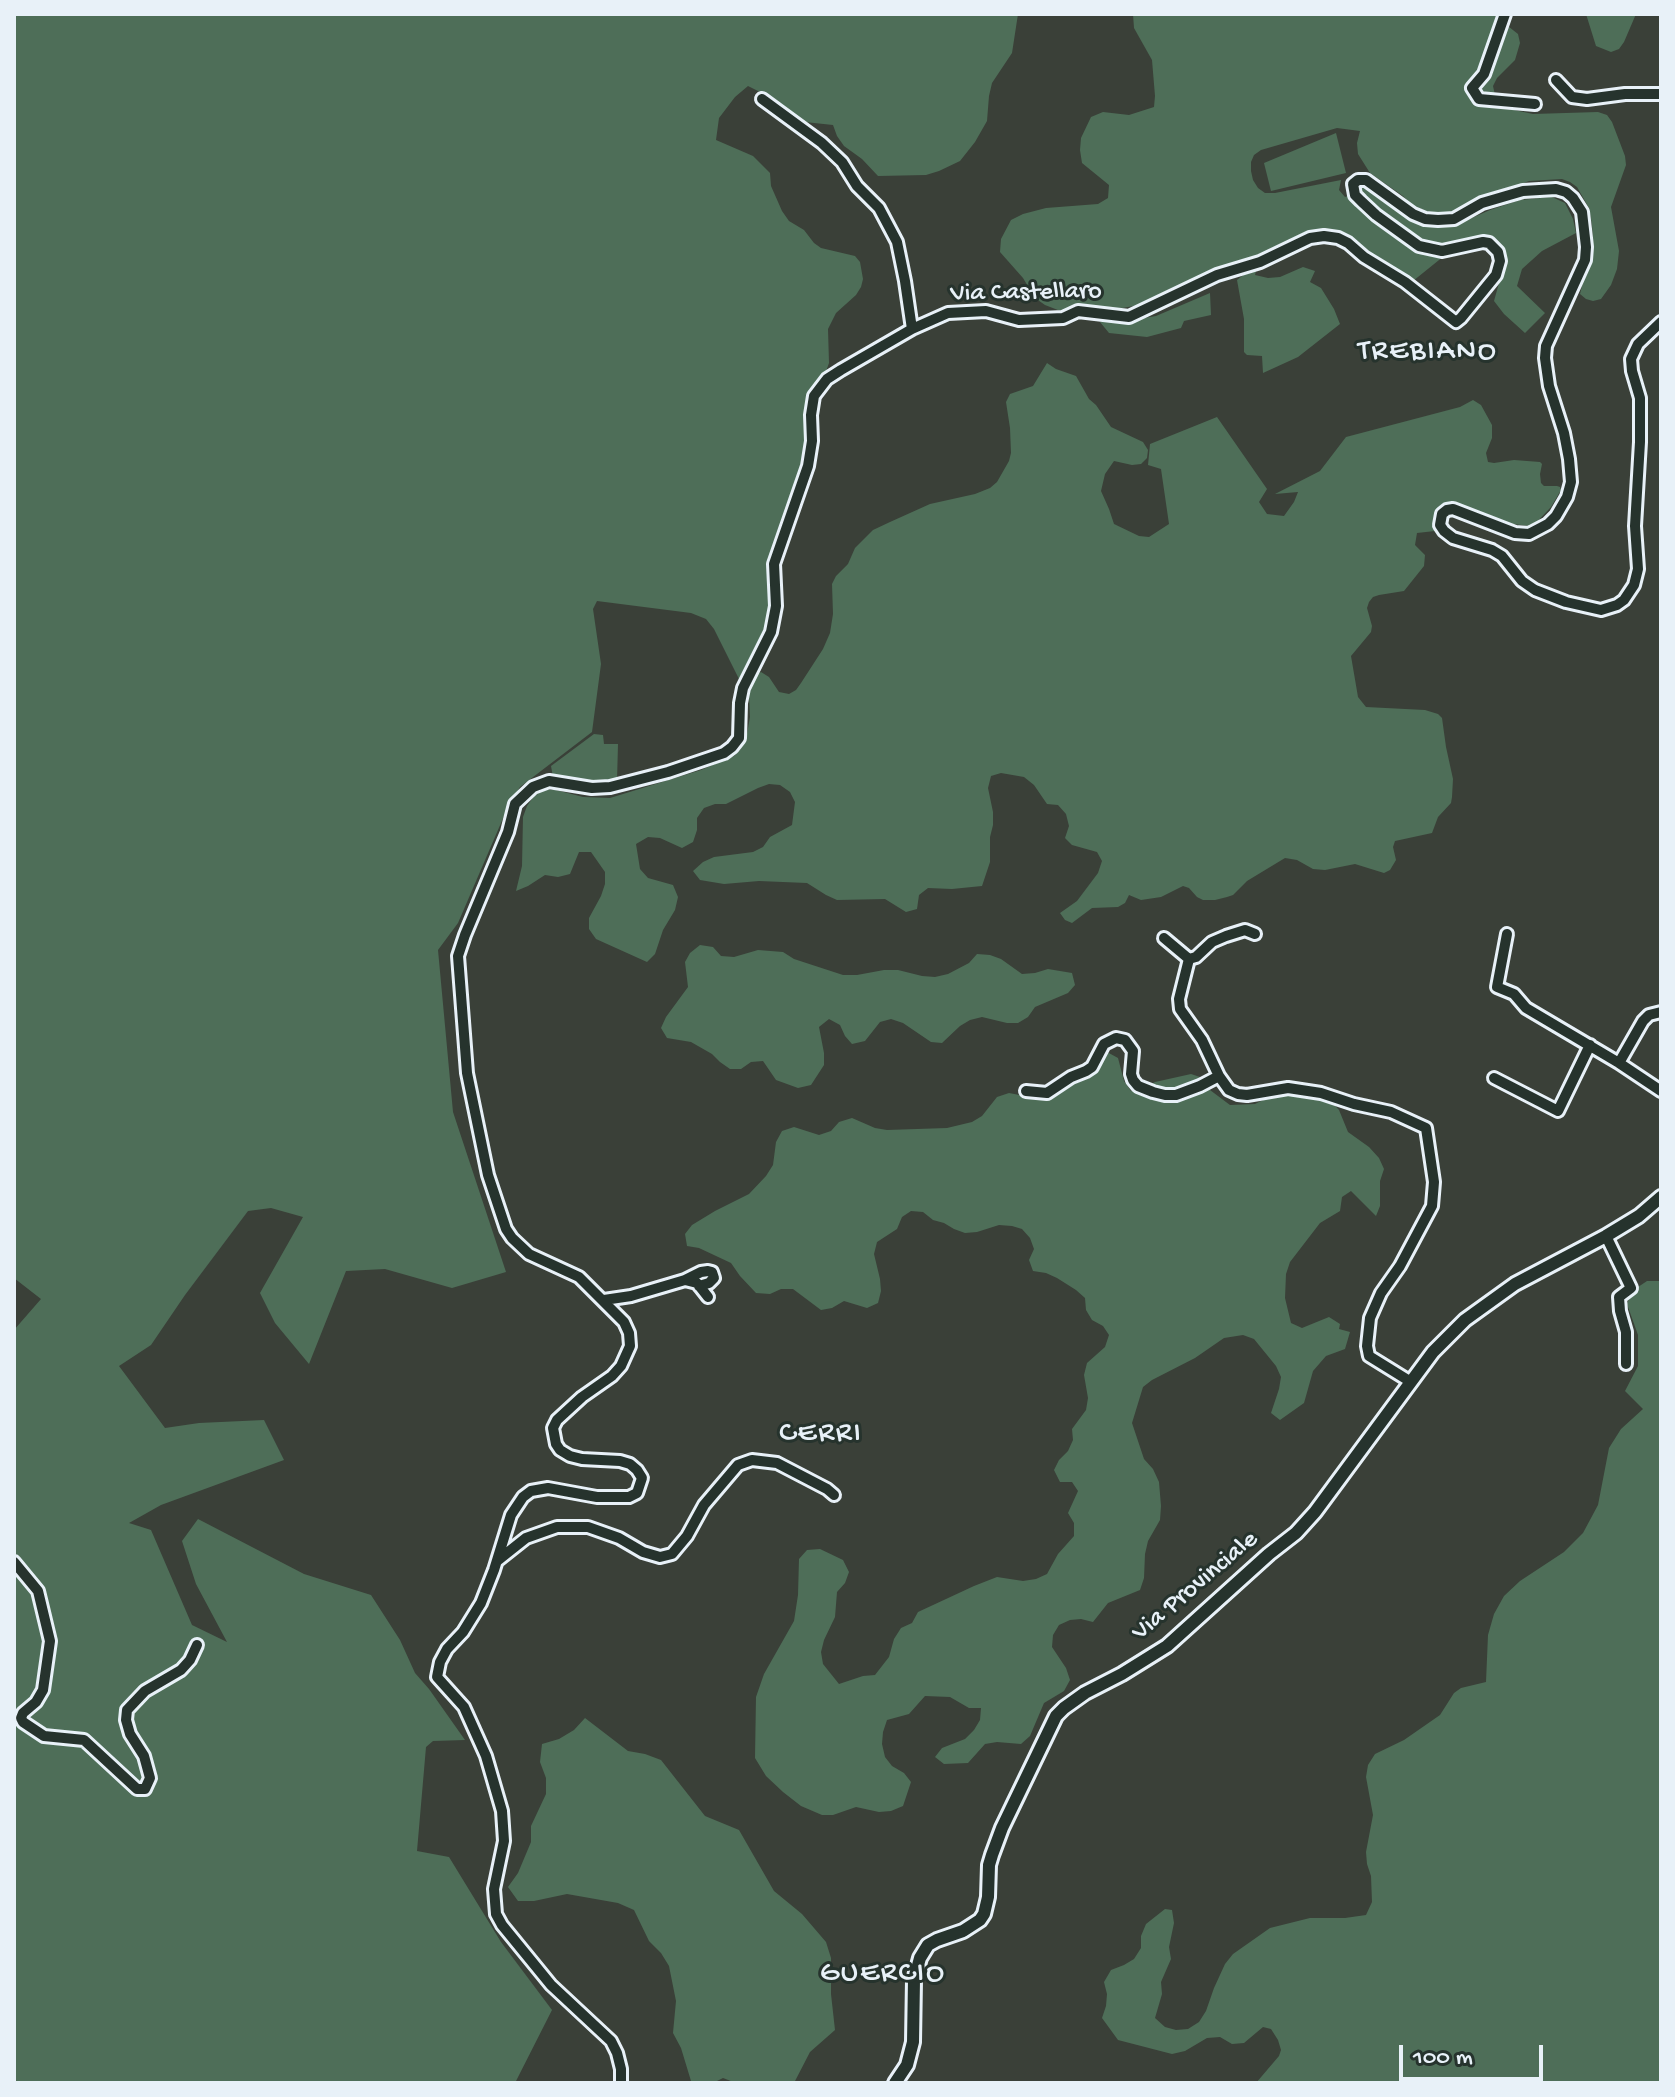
<!DOCTYPE html>
<html>
<head>
<meta charset="utf-8">
<style>
	body { margin:0 }
	#map { position:relative; width:1675px; height:2097px; overflow:hidden; background:#3a4038; font-family:"Gochi Hand",sans-serif }
	canvas { display:block }
	.frame { position:absolute; inset:0; border:16px solid #e8f1f8; pointer-events:none }
	.scale { position:absolute; left:1399px; top:2045px; width:144px; height:36px; box-sizing:border-box; border:4px solid #e8f1f8; border-top:0; padding-left:10px; font-size:24px; line-height:28px; white-space:nowrap; color:#e8f1f8; -webkit-text-stroke:6px #26332d; paint-order:stroke }
</style>
</head>
<body>
<div id="map">
<canvas width="1675" height="2097"></canvas>
<div class="frame"></div>
<div class="scale">100 m</div>
</div>
<script>
const ctx = document.querySelector('canvas').getContext('2d');
ctx.lineJoin = 'round';
function paint(path, color) { ctx.fillStyle = color; ctx.fill(path, 'evenodd'); }
const shape = rows => new Path2D(rows.map(r => 'M' + r).join(''));
function stroke(path, color, width, dash) { ctx.strokeStyle = color; ctx.lineWidth = width; ctx.lineCap = dash ? 'butt' : 'round'; ctx.setLineDash(dash || []); ctx.stroke(path); }
function drawText(font, color, halo, rows, align = 'center') {
  ctx.font = font + ' "Gochi Hand",sans-serif'; ctx.lineWidth = 6; ctx.setLineDash([]); ctx.textBaseline = 'middle'; ctx.strokeStyle = halo; ctx.fillStyle = color; for (const [text, x, y, turn = 0] of rows) {
    ctx.save(); ctx.translate(x, y); ctx.rotate((+turn || 0) * Math.PI / 180); ctx.textAlign = isNaN(turn) ? turn : align; if (halo) ctx.strokeText(text, 0, 0); ctx.fillText(text, 0, 0); ctx.restore();
  }
}
paint(shape([
	[14,14,1018,14,1012,53,992,83,989,96,987,121,975,142,960,161,939,171,926,175,878,176,862,159,844,146,837,136,833,125,805,122,776,100,748,86,735,97,719,118,716,140,753,156,770,173,771,186,782,211,789,221,804,230,814,243,821,248,855,256,860,262,863,279,861,287,856,295,836,313,828,329,829,363,809,420,801,473,779,547,766,630,739,679,714,629,706,619,691,613,597,601,593,609,601,664,592,732,520,787,507,809,458,923,438,950,453,1112,506,1272,452,1288,385,1269,346,1271,309,1364,275,1323,260,1293,303,1217,271,1208,248,1211,185,1295,151,1345,119,1366,165,1428,199,1423,264,1420,284,1460,161,1505,129,1523,151,1530,192,1625,227,1642,196,1584,182,1541,198,1519,304,1574,371,1595,400,1640,415,1673,429,1689,465,1740,433,1741,426,1747,417,1851,449,1857,501,1942,552,2010,515,2083,14,2083,14,1330,41,1299,14,1278],
	[1133,14,1499,14,1504,23,1518,34,1520,43,1515,60,1497,78,1493,86,1497,104,1505,108,1533,114,1598,112,1607,115,1612,122,1625,156,1626,165,1611,207,1619,251,1617,269,1611,285,1601,299,1593,301,1586,299,1580,294,1593,241,1592,225,1589,208,1577,187,1570,182,1562,179,1529,181,1479,200,1456,212,1433,214,1412,205,1403,196,1370,173,1358,154,1357,143,1360,131,1337,128,1261,150,1254,155,1251,162,1251,171,1253,180,1258,188,1265,193,1275,193,1341,180,1339,190,1345,197,1351,195,1417,251,1444,256,1413,281,1405,282,1335,231,1305,232,1260,255,1255,275,1268,278,1280,277,1303,267,1315,271,1310,282,1321,288,1334,309,1340,324,1298,357,1263,373,1262,356,1247,355,1244,352,1244,319,1237,280,1257,264,1139,305,1095,313,1063,312,1045,305,1035,298,1023,278,1000,252,1001,239,1011,220,1023,214,1046,208,1098,204,1108,198,1109,185,1082,163,1080,150,1081,138,1091,117,1103,112,1129,115,1154,107,1155,96,1152,60,1134,28],
	[1586,14,1636,14,1624,42,1619,49,1611,52,1596,46],
	[1336,133,1346,173,1271,191,1264,163],
	[1363,185,1411,219,1419,223,1437,226,1458,224,1490,210,1520,200,1552,197,1565,203,1573,219,1576,233,1542,251,1522,269,1517,286,1545,313,1525,333,1504,314,1494,301,1504,265,1503,255,1494,242,1453,245,1437,245,1423,241,1408,232,1367,202,1360,192,1360,187],
	[1210,293,1211,315,1184,321,1181,328,1147,337,1109,333,1100,322,1132,320,1156,316],
	[1047,363,1056,369,1076,376,1089,399,1096,405,1111,427,1143,442,1148,450,1147,458,1141,464,1132,465,1114,461,1105,474,1101,491,1109,509,1114,524,1139,536,1149,537,1169,524,1161,469,1148,465,1150,444,1217,417,1267,489,1259,502,1267,514,1284,516,1294,502,1298,492,1275,494,1320,471,1346,437,1460,407,1473,400,1481,405,1492,425,1492,438,1486,453,1488,462,1494,463,1514,460,1540,462,1542,464,1540,474,1541,483,1544,486,1557,486,1560,487,1561,490,1551,507,1535,524,1529,526,1505,523,1465,508,1448,507,1435,531,1417,533,1415,545,1425,555,1424,566,1404,591,1379,595,1373,597,1369,602,1367,608,1372,626,1371,632,1351,656,1358,697,1366,707,1425,710,1438,714,1442,718,1446,747,1453,779,1452,797,1451,803,1438,817,1432,833,1395,841,1393,847,1396,860,1390,870,1384,873,1355,864,1325,870,1313,869,1297,860,1285,858,1247,881,1233,895,1227,897,1215,900,1203,900,1197,897,1189,888,1183,886,1161,897,1141,900,1129,895,1125,903,1118,907,1092,908,1072,923,1065,920,1060,913,1077,901,1098,873,1102,861,1097,852,1072,845,1065,838,1069,826,1066,814,1058,805,1047,804,1034,785,1024,777,1001,773,991,776,988,788,993,812,993,825,990,837,990,862,982,886,952,889,928,888,919,895,917,909,906,912,885,899,837,900,826,895,807,883,759,881,724,884,700,880,693,871,703,862,714,857,753,852,763,847,770,837,792,825,795,802,790,792,780,785,769,784,758,788,726,804,715,804,704,808,697,818,697,830,693,842,682,848,660,838,648,837,636,844,640,869,648,878,673,885,678,897,675,910,663,930,655,954,647,962,596,939,589,929,589,918,601,896,605,884,605,872,591,852,579,852,570,874,558,877,545,875,528,886,516,891,522,866,523,817,527,806,534,796,544,790,556,790,583,797,610,798,701,770,734,756,740,750,747,734,750,717,749,693,754,677,761,672,769,677,779,692,789,694,796,690,801,683,823,649,830,633,833,614,832,584,836,576,848,564,855,548,873,530,890,522,930,504,975,494,990,488,997,482,1009,461,1011,453,1010,428,1006,402,1010,394,1033,386],
	[594,734,603,735,604,744,618,744,617,781,609,784,584,783,576,778,553,777,551,766],
	[700,945,713,947,721,956,734,957,758,950,783,952,794,959,843,975,857,975,884,970,898,970,922,976,935,977,948,974,969,963,977,954,990,955,1001,959,1022,974,1035,973,1048,969,1072,973,1075,985,1068,993,1035,1007,1028,1017,1018,1023,1007,1023,982,1017,970,1020,960,1026,942,1043,931,1042,903,1023,891,1019,880,1022,865,1041,852,1044,845,1036,840,1025,829,1019,819,1027,824,1053,824,1065,811,1085,798,1088,776,1080,763,1061,751,1062,741,1069,730,1069,720,1062,712,1054,691,1042,667,1038,661,1028,666,1017,688,987,685,962,690,953],
	[1107,1052,1118,1058,1124,1081,1131,1091,1143,1089,1155,1082,1191,1074,1203,1078,1210,1090,1230,1105,1255,1104,1267,1098,1280,1095,1306,1094,1330,1100,1339,1110,1348,1132,1369,1147,1379,1158,1384,1169,1380,1181,1380,1206,1376,1216,1351,1191,1342,1197,1340,1211,1320,1223,1290,1262,1286,1274,1285,1298,1291,1323,1302,1328,1329,1317,1340,1324,1339,1329,1350,1332,1345,1349,1326,1356,1313,1371,1304,1403,1280,1420,1271,1413,1279,1389,1281,1377,1276,1366,1254,1339,1243,1335,1224,1338,1195,1358,1152,1380,1143,1387,1132,1423,1144,1459,1153,1469,1159,1482,1161,1506,1160,1520,1148,1541,1145,1554,1144,1578,1140,1590,1108,1603,1093,1622,1081,1619,1070,1620,1059,1625,1053,1635,1052,1647,1066,1668,1070,1680,1064,1691,1044,1703,1030,1736,1021,1744,997,1742,985,1744,968,1763,944,1764,935,1757,942,1748,965,1739,974,1730,980,1720,981,1708,969,1708,950,1697,925,1696,909,1714,887,1720,883,1732,882,1744,885,1757,892,1766,904,1773,911,1782,903,1806,891,1811,879,1812,856,1807,833,1815,822,1815,801,1806,783,1792,766,1776,755,1758,756,1697,764,1674,794,1621,798,1595,799,1559,807,1550,820,1549,843,1560,849,1572,845,1583,837,1592,835,1617,824,1640,821,1652,823,1664,839,1684,863,1676,875,1675,889,1657,894,1639,901,1628,912,1623,918,1612,974,1586,997,1577,1023,1581,1036,1579,1047,1574,1058,1554,1074,1536,1074,1523,1068,1513,1078,1491,1072,1482,1060,1482,1054,1470,1059,1460,1068,1451,1073,1440,1072,1429,1086,1410,1088,1398,1084,1375,1087,1363,1105,1347,1109,1335,1103,1326,1092,1320,1086,1310,1085,1298,1076,1290,1057,1278,1046,1273,1033,1271,1029,1260,1034,1249,1030,1238,1022,1229,1012,1226,999,1225,977,1232,965,1233,954,1229,944,1223,933,1220,923,1212,911,1211,902,1217,897,1229,877,1242,874,1254,880,1279,881,1291,878,1303,867,1308,844,1301,832,1308,821,1310,793,1289,781,1289,770,1294,756,1293,740,1276,731,1263,699,1248,687,1246,685,1234,692,1225,715,1211,749,1194,766,1176,773,1165,776,1142,782,1131,794,1127,819,1135,831,1131,839,1122,852,1118,875,1128,887,1130,947,1128,972,1122,982,1116,997,1097,1009,1093,1035,1098,1048,1095],
	[1647,1281,1661,1281,1661,2083,1256,2083,1279,2056,1281,2050,1278,2040,1271,2029,1263,2027,1244,2043,1232,2044,1220,2037,1207,2038,1185,2051,1172,2054,1118,2040,1102,2018,1106,2006,1107,1994,1104,1982,1111,1970,1124,1965,1134,1959,1141,1948,1141,1936,1146,1924,1165,1909,1172,1910,1174,1923,1169,1947,1171,1959,1161,1982,1162,1994,1155,2018,1165,2027,1176,2030,1188,2029,1199,2022,1206,2011,1214,1988,1225,1964,1233,1954,1270,1928,1310,1918,1345,1918,1366,1915,1372,1902,1371,1876,1367,1864,1366,1852,1373,1815,1366,1777,1368,1765,1375,1754,1404,1740,1440,1715,1454,1693,1461,1688,1486,1682,1488,1635,1494,1614,1504,1596,1520,1581,1564,1552,1583,1533,1598,1505,1609,1448,1621,1429,1643,1409,1625,1391,1638,1366,1638,1335,1627,1304,1632,1291],
	[585,1718,628,1751,645,1754,661,1760,705,1816,739,1830,774,1891,802,1914,826,1942,831,1958,831,1994,835,2030,810,2052,794,2083,736,2083,723,2078,713,2083,691,2081,681,2048,673,2033,676,2001,669,1966,661,1953,649,1941,634,1910,618,1903,567,1894,534,1901,518,1901,508,1887,518,1873,531,1842,531,1826,546,1794,546,1778,540,1762,542,1744,559,1739,574,1730]
]), '#4e6e58');
const minor = shape([
	[1505,14,1484,74,1472,88,1479,99,1535,104],
	[1556,80,1572,97,1587,99,1625,94,1661,94],
	[762,99,822,143,842,162,857,186,879,208,897,242,905,281,912,329],
	[1507,934,1497,987,1514,994,1526,1008,1619,1063,1661,1091],
	[1164,938,1189,959,1179,999,1180,1009,1202,1040,1219,1076,1229,1090,1238,1094,1247,1095,1288,1088,1321,1093,1354,1104,1391,1112,1426,1128,1434,1182,1432,1206,1400,1266,1381,1293,1370,1318,1367,1346,1369,1356,1411,1382],
	[1189,959,1196,957,1212,942,1226,936,1245,930,1255,934],
	[1619,1063,1643,1021,1649,1015,1661,1012],
	[1494,1078,1558,1111,1590,1045],
	[1026,1091,1047,1093,1071,1077,1086,1071,1092,1067,1104,1044,1116,1038,1125,1040,1133,1051,1131,1074,1133,1080,1138,1086,1153,1092,1165,1095,1176,1095,1200,1086,1219,1076],
	[1606,1236,1631,1288,1619,1297,1620,1311,1626,1332,1626,1364],
	[685,1280,701,1272,708,1271,712,1272,714,1278,709,1283,699,1286],
	[604,1300,631,1296,685,1280,697,1283,708,1297],
	[497,1561,526,1538,557,1527,588,1527,619,1538,643,1552,660,1557,672,1554,687,1536,704,1505,738,1465,752,1460,777,1463,827,1489,834,1495],
	[14,1562,38,1591,50,1641,43,1690,36,1702,23,1713,21,1718,23,1722,44,1736,84,1740,137,1789,145,1789,150,1778,144,1756,130,1734,126,1720,127,1710,145,1691,181,1670,190,1660,197,1645],
	[621,2083,621,2069,617,2053,611,2041,551,1985,502,1925,496,1914,494,1889,504,1841,502,1811,486,1756,464,1707,437,1677,440,1662,447,1649,463,1632,481,1603,494,1570,511,1515,523,1497,531,1491,548,1488,597,1497,629,1497,637,1493,642,1478,637,1470,630,1464,620,1461,582,1459,570,1456,560,1450,556,1444,553,1428,557,1420,582,1397,612,1376,621,1366,630,1346,629,1333,624,1322,579,1277,529,1254,512,1238,506,1229,488,1175,467,1073,458,956,465,935,508,832,515,804,533,787,549,781,592,788,610,787,668,772,724,753,732,747,739,738,740,703,743,688,771,632,776,606,774,564,808,466,812,441,811,415,814,396,827,379,841,370,912,329,948,313,986,311,1019,320,1063,318,1078,311,1129,317,1217,275,1260,262,1310,238,1324,236,1338,238,1348,243,1364,257,1405,282,1456,322,1461,318,1496,275,1500,261,1498,252,1489,243,1483,242,1442,251,1419,246,1376,215,1361,201,1355,195,1353,184,1358,180,1366,180,1413,214,1425,219,1438,220,1454,219,1482,203,1523,191,1556,189,1566,192,1573,198,1582,212,1586,247,1585,260,1546,346,1545,358,1549,386,1564,433,1569,459,1571,482,1567,497,1556,516,1548,524,1529,534,1515,533,1453,509,1447,510,1442,514,1440,525,1444,531,1453,538,1492,550,1502,556,1522,581,1535,590,1566,602,1601,610,1617,605,1624,600,1634,585,1638,569,1635,526,1640,442,1640,398,1632,371,1631,359,1638,344,1661,322]
]);
const major = shape([
	[895,2083,907,2065,913,2042,914,1980,920,1958,928,1945,937,1940,963,1931,980,1920,984,1914,988,1897,989,1865,992,1855,1002,1828,1056,1716,1064,1708,1085,1693,1122,1674,1167,1646,1269,1554,1296,1533,1315,1512,1433,1352,1465,1320,1515,1284,1606,1236,1639,1216,1661,1197]
]);
stroke(minor, '#e8f1f8', 16);
stroke(major, '#e8f1f8', 18);
stroke(minor, '#26332d', 10);
stroke(major, '#26332d', 12);
drawText('26px', '#e8f1f8', '#26332d', [
	["Via Castellaro",1026,294,-1],
	["Via Provinciale",1196,1587,-40]
]);
ctx.letterSpacing = '2px';
drawText('30px', '#e8f1f8', '#26332d', [
	["TREBIANO",1428,353],
	["CERRI",821,1435],
	["GUERCIO",883,1975]
]);
ctx.letterSpacing = '0px';
</script>
</body>
</html>
